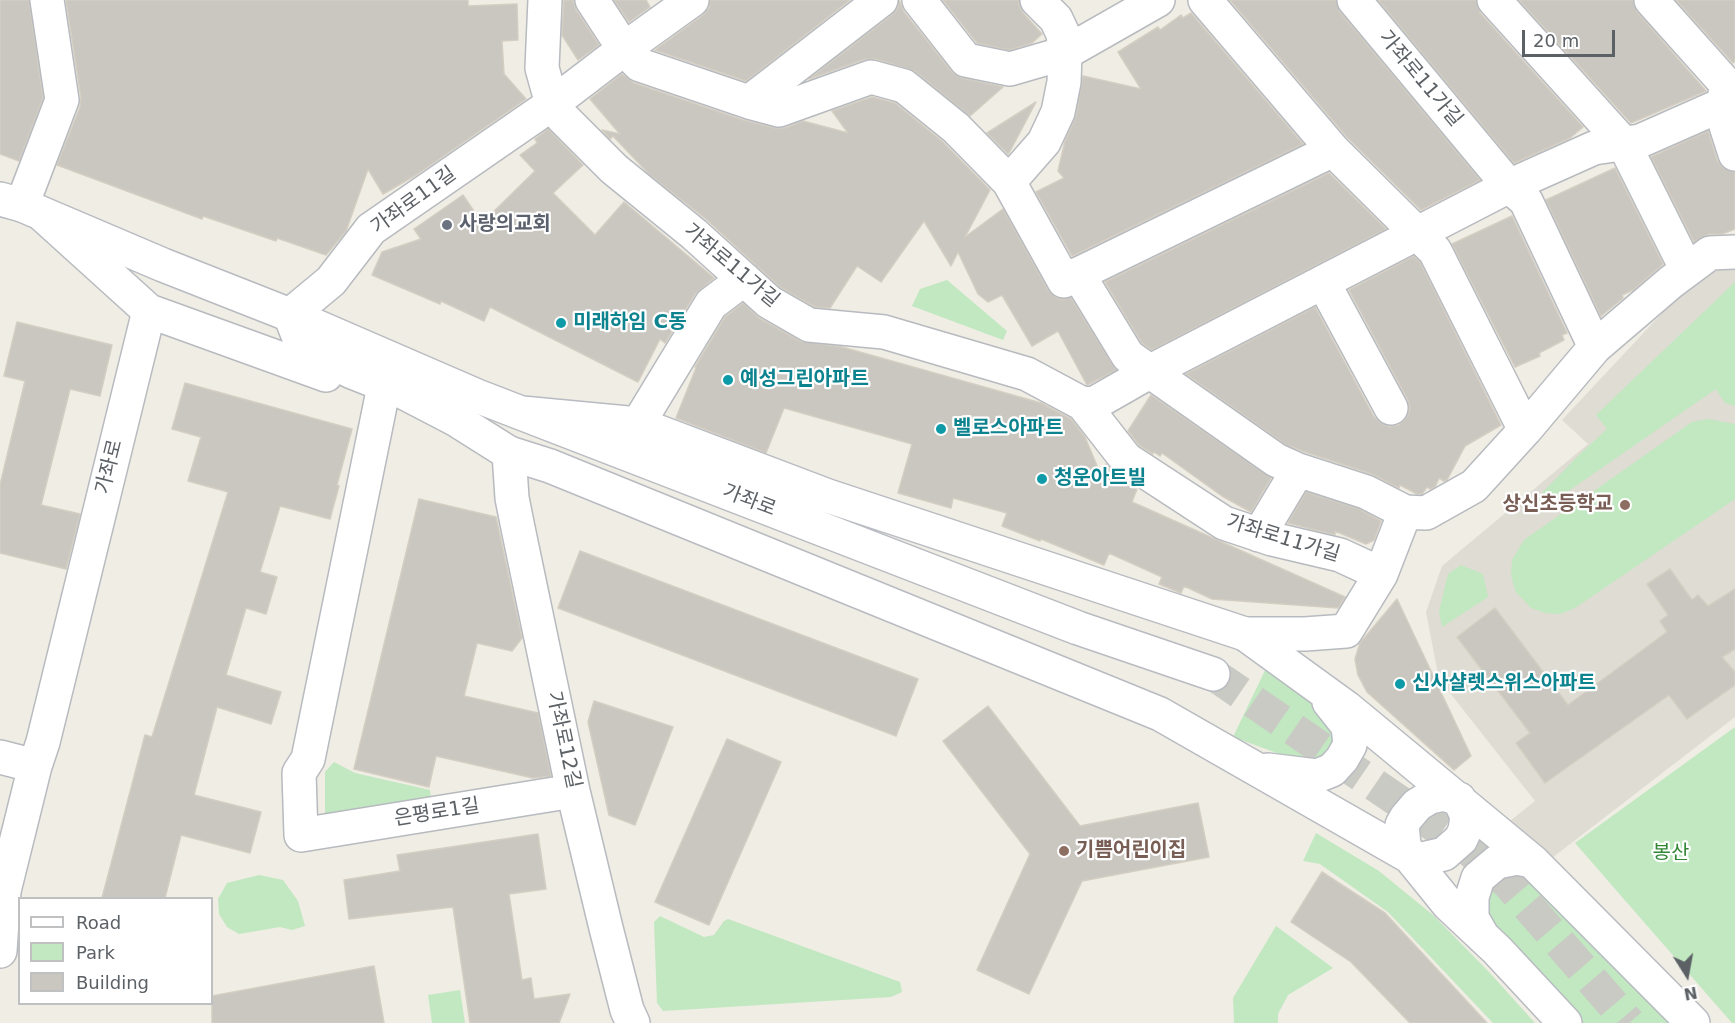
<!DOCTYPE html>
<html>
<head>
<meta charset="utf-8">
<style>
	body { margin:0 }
	#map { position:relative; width:1735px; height:1023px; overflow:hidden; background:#efede4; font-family:"DejaVu Sans",sans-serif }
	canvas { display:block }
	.legend { position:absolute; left:18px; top:897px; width:195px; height:108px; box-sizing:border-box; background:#fff; border:2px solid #bec0c2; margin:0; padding:8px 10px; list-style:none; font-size:18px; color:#5c6166 }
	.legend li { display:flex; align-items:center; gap:12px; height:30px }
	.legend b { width:30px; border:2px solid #bec0c2 }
	.north { position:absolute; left:1657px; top:945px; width:60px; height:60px; -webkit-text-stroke:4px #fff; paint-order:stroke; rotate:169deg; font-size:16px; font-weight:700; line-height:24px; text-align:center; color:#5c6166 }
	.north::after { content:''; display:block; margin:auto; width:21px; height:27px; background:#5c6166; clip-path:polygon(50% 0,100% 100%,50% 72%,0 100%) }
	.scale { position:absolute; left:1522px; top:30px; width:93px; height:27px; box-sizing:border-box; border:3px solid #5c6166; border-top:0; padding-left:8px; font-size:18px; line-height:21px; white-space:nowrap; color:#5c6166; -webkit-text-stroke:4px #fff; paint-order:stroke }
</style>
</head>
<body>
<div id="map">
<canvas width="1735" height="1023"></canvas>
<ul class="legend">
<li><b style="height:8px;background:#fff"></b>Road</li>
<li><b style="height:16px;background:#c1e8c0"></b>Park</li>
<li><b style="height:16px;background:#cac7c1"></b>Building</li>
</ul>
<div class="north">N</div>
<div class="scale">20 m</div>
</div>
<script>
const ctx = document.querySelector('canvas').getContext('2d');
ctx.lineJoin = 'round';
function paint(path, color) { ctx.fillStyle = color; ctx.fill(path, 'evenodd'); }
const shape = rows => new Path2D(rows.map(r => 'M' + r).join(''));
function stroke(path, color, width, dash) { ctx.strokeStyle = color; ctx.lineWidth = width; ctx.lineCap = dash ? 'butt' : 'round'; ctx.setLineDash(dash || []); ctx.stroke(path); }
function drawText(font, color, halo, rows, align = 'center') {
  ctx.font = font + ' "DejaVu Sans","Noto Sans KR",sans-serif'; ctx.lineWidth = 4.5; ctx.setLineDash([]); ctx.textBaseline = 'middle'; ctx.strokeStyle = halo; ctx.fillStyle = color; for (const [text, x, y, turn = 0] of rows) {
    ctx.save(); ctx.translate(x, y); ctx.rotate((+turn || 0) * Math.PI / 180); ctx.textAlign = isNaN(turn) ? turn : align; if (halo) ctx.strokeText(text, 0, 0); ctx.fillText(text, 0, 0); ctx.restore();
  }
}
paint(shape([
	[1735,258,1735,717,1548,861,1510,821,1535,801,1439,679,1426,612,1442,566,1588,444,1562,420,1707,265]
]), '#dfdcd3');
paint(shape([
	[947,280,1007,331,1003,340,912,306,920,289],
	[1735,282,1735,406,1725,403,1716,389,1538,512,1534,501,1579,455,1607,429,1596,415],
	[1708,419,1735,424,1735,499,1575,608,1560,614,1545,613,1531,608,1515,591,1511,575,1512,560,1524,540,1692,422],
	[1461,565,1483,574,1488,597,1442,627,1439,611,1448,574],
	[1269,662,1336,725,1335,742,1327,758,1307,764,1233,737],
	[1735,727,1735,1023,1732,1023,1575,843],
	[334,762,355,773,430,790,431,798,325,816,325,772],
	[1316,833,1379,871,1433,915,1489,972,1535,1023,1493,1023,1388,912,1320,864,1303,861],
	[1520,874,1598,952,1676,1023,1576,1023,1480,913,1491,883],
	[259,875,283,880,298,901,305,926,292,930,280,927,239,934,227,927,219,914,218,899,227,883],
	[660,916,704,937,714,935,724,921,728,919,900,982,902,992,891,997,663,1011,657,1003,654,922],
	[1276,926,1333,968,1288,995,1278,1014,1278,1023,1234,1023,1233,998],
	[460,990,465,1023,432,1023,428,995]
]), '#c1e8c0');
const building = shape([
	[0,0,29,0,43,98,19,161,0,154,0,0],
	[66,0,468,0,468,6,517,4,518,40,502,41,504,74,526,99,416,175,383,194,368,169,346,231,326,255,277,238,276,241,203,216,202,219,57,165,80,107,81,98,66,0],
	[564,0,573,0,576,10,599,45,578,60,562,35,564,0],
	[614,0,646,0,650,7,629,22,614,0],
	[710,0,850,0,746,81,655,50,703,15,709,8,710,0],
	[899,0,904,12,952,72,962,78,1003,87,970,116,915,71,876,59,865,59,809,79,892,15,898,8,899,0],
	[943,0,1019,0,1019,5,1023,13,1042,34,1032,43,1009,50,977,43,943,0],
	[1230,0,1336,0,1340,12,1480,180,1421,210,1347,137,1230,0],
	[1378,0,1476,0,1480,13,1583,127,1570,138,1514,163,1378,0],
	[1519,0,1633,0,1637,12,1706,91,1631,123,1519,0],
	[1676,0,1735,0,1735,61,1733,63,1676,0],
	[1191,13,1303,144,1072,256,1036,192,1064,178,1058,171,1065,141,1076,116,1083,76,1141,89,1118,52,1158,27,1160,30,1181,15,1183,18,1191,13],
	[622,74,634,83,743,120,775,128,785,128,803,121,848,133,832,111,872,97,895,103,943,142,990,190,965,237,1003,209,1048,290,1055,297,1062,300,1071,298,1116,370,1087,385,1058,331,1032,346,1002,295,988,302,978,294,958,252,951,266,924,221,881,282,857,266,830,308,815,307,780,287,706,219,649,174,613,136,610,139,602,130,620,134,590,99,622,74],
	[1036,102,1009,153,1008,154,987,133,1036,102],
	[548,129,583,165,553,193,595,235,624,202,714,278,695,294,665,343,660,339,638,382,490,307,484,321,441,301,440,304,372,275,382,252,421,239,414,229,463,195,482,223,535,171,520,155,537,143,535,139,548,129],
	[1708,131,1717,160,1722,167,1735,172,1735,229,1722,234,1709,234,1694,242,1651,157,1708,131],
	[1615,168,1663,264,1633,290,1622,295,1623,298,1601,316,1546,200,1615,168],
	[1329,173,1386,229,1152,350,1142,343,1105,282,1329,173],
	[1512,216,1567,333,1562,335,1564,340,1539,353,1540,356,1515,367,1452,244,1512,216],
	[1414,256,1420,262,1501,425,1465,446,1447,480,1444,481,1439,478,1435,487,1430,489,1427,487,1422,494,1417,494,1400,485,1399,488,1372,474,1305,452,1285,444,1186,374,1315,307,1374,417,1382,424,1390,427,1399,425,1407,417,1410,409,1408,400,1349,290,1414,256],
	[743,303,759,318,800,341,842,347,1041,403,1071,419,1085,437,1100,473,1106,464,1116,475,1137,489,1132,502,1345,597,1338,608,1212,599,1184,586,1181,593,1159,584,1162,577,1109,553,1104,565,1041,539,1040,541,1002,526,1007,513,953,498,951,508,898,493,912,444,784,408,766,453,676,418,696,368,695,367,725,317,743,303],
	[17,322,112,345,100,396,70,389,41,505,80,514,66,569,0,553,0,485,25,381,4,376,17,322],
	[185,383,352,429,337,485,339,486,330,519,280,506,260,572,277,577,266,614,246,608,226,675,281,692,271,724,217,707,194,795,261,812,250,853,181,835,165,898,102,898,145,735,152,737,228,492,188,481,201,437,172,429,185,383],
	[1151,395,1271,478,1251,512,1222,496,1162,453,1160,456,1154,452,1153,454,1139,445,1128,431,1151,395],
	[1306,492,1359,509,1381,521,1374,540,1366,544,1335,531,1335,535,1288,523,1306,492],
	[419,499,496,517,522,638,512,651,477,643,464,696,538,713,551,776,533,778,436,756,429,787,354,769,419,499],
	[580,551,918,679,896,736,558,608,580,551],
	[1670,569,1692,600,1698,595,1708,606,1735,589,1735,649,1722,657,1735,672,1735,685,1687,719,1669,695,1545,783,1516,743,1530,733,1457,637,1495,608,1568,705,1667,632,1660,621,1668,615,1647,584,1670,569],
	[1397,599,1471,756,1454,770,1367,692,1358,675,1355,659,1360,643,1397,599],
	[594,701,673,727,635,825,609,815,588,722,594,701],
	[988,706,1080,826,1198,803,1209,857,1082,881,1029,994,977,970,1030,854,943,741,988,706],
	[727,739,781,762,709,925,655,902,727,739],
	[538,834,546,889,509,894,522,980,531,978,534,999,570,994,559,1023,470,1023,453,907,349,919,344,880,400,871,397,855,538,834],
	[1322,872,1385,913,1487,1023,1410,1023,1351,962,1291,922,1322,872],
	[374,966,384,1023,212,1023,212,996,374,966]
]);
paint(building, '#cac7c1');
stroke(building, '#d4cec2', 1.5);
stroke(shape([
	[1213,674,1467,848,1508,883,1629,1023]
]), '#cacac4', 33, [33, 16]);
const street = shape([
	[545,0,542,68,552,104,562,117,614,169,694,234,769,302,809,325,884,332,1027,374,1083,404,1126,459,1224,523,1272,539,1340,555,1381,574],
	[592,0,624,49,640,65,749,102,779,110,871,77,904,86,956,128,1009,182,1064,281,1333,150],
	[919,0,966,60,1010,69,1065,53,1158,0],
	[1205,0,1333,150,1435,251,1525,430],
	[1354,0,1509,186,1526,201,1595,347],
	[1494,0,1624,144,1687,270],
	[1651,0,1727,85],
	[1728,84,1722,105,1726,126,1735,154],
	[749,102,881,0],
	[1009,182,1044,142,1058,112,1064,82,1065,53,1063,34,1056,19,1037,0],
	[22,205,62,100,47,0],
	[44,216,149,311,326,375],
	[1078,274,1128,356,1276,460,1298,470,1366,492,1405,512,1426,513,1474,486,1525,430,1595,347,1671,282,1710,253,1735,252],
	[1323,282,1391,408],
	[382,396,308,759,299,773,301,835,573,791],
	[1083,404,1095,403,1151,371,1509,186,1594,148,1640,141,1735,99],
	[638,424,711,304,744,279],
	[509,453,455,419,405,393,352,372,303,348,290,315,331,281,371,229,552,104,624,49,692,0],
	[509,453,512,498,518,528,573,791,606,928,627,1010,633,1023],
	[1259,535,1298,470],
	[1245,634,1305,634,1346,631,1381,574,1405,512],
	[0,757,35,766],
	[0,951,4,891,35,766,43,742,149,311]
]);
const secondary = shape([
	[0,199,22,205,163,265,290,315,477,396,1078,628,1213,674],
	[522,413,638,424,828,496,1245,634,1347,708,1532,861,1693,1023],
	[509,453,550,466,1160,714,1410,857,1448,904,1497,950,1565,1023],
	[1268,770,1317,776,1332,770,1342,759,1350,745,1348,726,1329,702],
	[1444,794,1459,799,1467,816,1465,830,1461,839,1444,854,1422,859,1410,857,1404,845,1402,825,1406,818,1417,805,1430,797,1444,794],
	[1483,937,1472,918,1472,897,1478,878,1497,862,1517,858,1532,861]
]);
stroke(street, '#b7babf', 36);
stroke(secondary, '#b8bbc1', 36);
stroke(street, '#fff', 33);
stroke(secondary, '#fff', 33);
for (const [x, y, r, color] of [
	[447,225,6,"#6b7280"],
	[561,323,6,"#0f9aa8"],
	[728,380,6,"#0f9aa8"],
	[941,429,6,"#0f9aa8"],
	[1042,479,6,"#0f9aa8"],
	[1625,505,6,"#8d6e63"],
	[1400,684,6,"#0f9aa8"],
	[1064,851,6,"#8d6e63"]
]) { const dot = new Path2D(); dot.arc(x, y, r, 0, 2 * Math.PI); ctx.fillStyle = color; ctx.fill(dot); stroke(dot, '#fff', 2); }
drawText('20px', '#5c6166', '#fff', [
	["가좌로11가길",1420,79,50],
	["가좌로11길",414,201,-36],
	["가좌로11가길",731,266,40],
	["가좌로",110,467,-76],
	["가좌로",749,501,21],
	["가좌로11가길",1283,539,17],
	["가좌로12길",563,740,78],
	["은평로1길",437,813,-9]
]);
drawText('bold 20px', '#5b616d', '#fff', [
	["사랑의교회",459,225]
], 'left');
drawText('bold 20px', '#0d838f', '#fff', [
	["미래하임 C동",573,323],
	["예성그린아파트",740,380],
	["벨로스아파트",953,429],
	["청운아트빌",1054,479],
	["신사샬렛스위스아파트",1412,684]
], 'left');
drawText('bold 20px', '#785e54', '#fff', [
	["상신초등학교",1613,505],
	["기쁨어린이집",1076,851,"left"]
], 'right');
drawText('20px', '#328734', '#fff', [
	["봉산",1671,854]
]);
</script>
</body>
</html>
